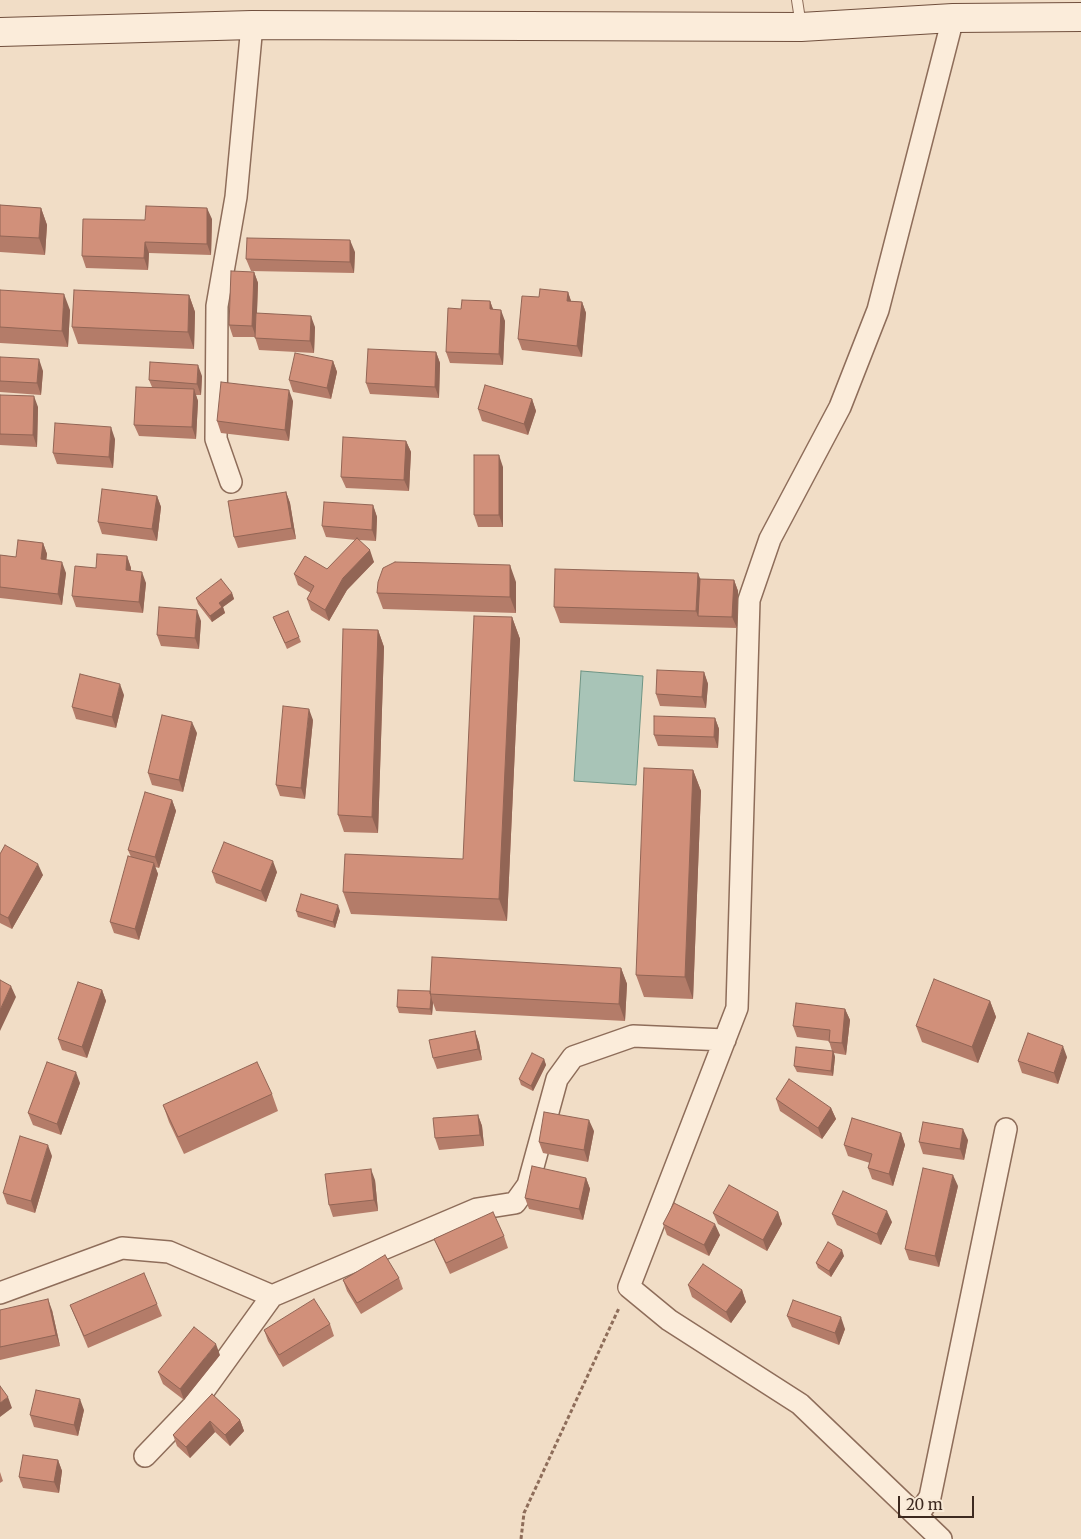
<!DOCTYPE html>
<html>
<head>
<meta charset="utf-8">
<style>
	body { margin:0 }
	#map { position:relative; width:1081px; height:1539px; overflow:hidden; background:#f1ddc6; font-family:Merriweather,serif }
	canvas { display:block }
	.scale { position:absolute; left:898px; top:1496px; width:76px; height:22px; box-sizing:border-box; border:2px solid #3d291f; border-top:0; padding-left:6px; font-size:15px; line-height:18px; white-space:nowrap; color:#3d291f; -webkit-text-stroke:4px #f8e9d6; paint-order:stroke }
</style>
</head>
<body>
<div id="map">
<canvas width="1081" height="1539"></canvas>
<div class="scale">20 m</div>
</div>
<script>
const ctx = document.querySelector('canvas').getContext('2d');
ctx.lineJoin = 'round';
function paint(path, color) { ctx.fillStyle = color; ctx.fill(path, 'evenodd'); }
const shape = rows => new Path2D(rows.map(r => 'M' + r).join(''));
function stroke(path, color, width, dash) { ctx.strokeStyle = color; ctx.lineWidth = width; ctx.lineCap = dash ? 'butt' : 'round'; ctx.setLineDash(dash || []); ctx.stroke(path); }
const water = shape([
	[581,671,643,676,636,785,574,781,581,671]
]);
paint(water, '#a8c4b7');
stroke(water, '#6d9484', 1);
const service = shape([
	[797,0,801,26]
]);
const minor = shape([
	[231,482,216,439,217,306,236,197,252,25],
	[0,1293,122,1248,169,1252,272,1296],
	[145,1456,192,1407,272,1296,477,1209,515,1203,528,1185,557,1079,573,1057,633,1036,725,1040],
	[918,1515,930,1497,1006,1129],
	[941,1539,800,1404,669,1320,629,1287,737,1008,749,600,770,539,840,407,878,310,953,18]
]);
const secondary = shape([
	[0,32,252,25,801,27,953,18,1081,17]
]);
stroke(service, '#8e6d5a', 12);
stroke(minor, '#8e6d5a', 24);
stroke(secondary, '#704f3d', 30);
stroke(shape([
	[521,1539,524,1513,619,1308]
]), '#8e6d5a', 3, [4, 2.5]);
stroke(service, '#fbecda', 10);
stroke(minor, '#fbecda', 21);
stroke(secondary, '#fbecda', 28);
paint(shape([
	[0,205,41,208,47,225,45,255,0,252],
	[212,219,211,255,149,253,148,270,86,268,82,256,145,220],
	[355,252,354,273,251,271,246,259],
	[254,272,258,283,257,313,315,327,314,353,259,350,255,337,233,337,229,325],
	[0,290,70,310,68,347,0,343],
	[568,292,571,301,582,302,586,313,582,357,522,350,518,339,539,297],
	[189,295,195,312,194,349,78,344,72,327],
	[490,301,493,309,505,321,503,365,450,363,446,352,461,309],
	[436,352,440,363,439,398,370,394,366,383],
	[0,357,43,371,41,395,0,392],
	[333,361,337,372,331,399,293,392,289,380],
	[202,376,201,395,196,395,198,401,196,439,139,436,134,425,152,387,149,380],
	[0,395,38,407,37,447,0,445],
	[532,399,536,411,528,435,482,421,478,409],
	[293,401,289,441,221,433,217,421],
	[115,439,113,468,57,464,53,453],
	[406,441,411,452,409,491,346,488,341,477],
	[503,467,503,527,478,527,474,515],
	[286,492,290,503,296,539,238,548,234,537],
	[157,496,161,507,157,541,102,534,98,522],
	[373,505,377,517,376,541,359,540,374,562,347,590,329,621,311,610,307,599,311,593,298,585,294,574,327,569,356,540,326,537,322,526],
	[43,543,47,554,46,560,66,573,62,605,0,598,0,555,16,557],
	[127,556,131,568,131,571,146,583,143,613,76,607,72,596,96,568],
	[698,573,700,579,734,580,738,591,737,628,560,623,554,607],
	[516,582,516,613,383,609,377,593],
	[232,593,234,599,223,607,225,613,212,622,198,604,196,598],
	[273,617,299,637,301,642,287,649],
	[512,617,520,639,507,921,351,914,343,892,463,859],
	[201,621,199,649,161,646,157,635],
	[378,630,384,647,378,833,344,832,338,815],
	[704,672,708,684,706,708,660,706,656,694],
	[124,695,116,728,76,719,72,707],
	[715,718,719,729,718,748,658,746,654,735],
	[313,720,305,799,280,796,276,785],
	[197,733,183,792,152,785,148,773],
	[693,770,701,791,693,999,644,997,636,975],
	[172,800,176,811,159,868,155,867,158,874,139,940,114,933,110,922,131,857,128,850],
	[0,854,43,875,12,929,0,923],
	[212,872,277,872,266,902,216,883],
	[296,911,340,911,335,928,298,917],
	[621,968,627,984,625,1021,436,1011,433,1003,432,1015,399,1013,397,1007,430,991],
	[102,990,106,1001,87,1058,62,1050,58,1039],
	[990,1001,996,1017,978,1063,922,1042,916,1026],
	[845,1009,850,1020,846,1055,834,1053,835,1057,833,1076,797,1072,794,1066,832,1051,829,1041,797,1037,793,1026],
	[475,1031,479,1043,482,1060,437,1069,433,1058],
	[1067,1057,1058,1084,1022,1073,1018,1061],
	[544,1059,546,1065,533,1091,521,1085,519,1079],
	[80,1083,61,1135,33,1125,28,1113],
	[272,1094,278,1111,184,1154,169,1122,163,1105],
	[776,1099,831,1108,836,1119,822,1139,780,1111],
	[478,1115,482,1126,484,1146,439,1150,435,1138],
	[594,1131,588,1162,543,1153,539,1142],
	[901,1133,905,1145,893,1186,872,1179,868,1168,870,1163,848,1156,844,1145],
	[968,1140,964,1160,923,1154,919,1142],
	[52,1156,35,1213,7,1204,3,1193],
	[586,1178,590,1189,583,1220,529,1209,525,1198],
	[375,1180,378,1211,333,1217,329,1205],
	[958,1186,939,1267,909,1260,905,1249],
	[778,1212,782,1224,767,1251,718,1224,713,1213],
	[832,1214,892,1222,881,1245,837,1225],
	[663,1224,720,1235,709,1256,667,1235],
	[504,1236,508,1248,450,1274,439,1250,434,1239],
	[844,1256,831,1277,818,1268,816,1263],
	[399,1278,403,1289,361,1314,347,1291,343,1280],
	[688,1285,742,1290,746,1302,731,1323,692,1297],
	[157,1304,162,1316,88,1348,70,1305],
	[0,1310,52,1310,60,1346,0,1360],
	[787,1316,845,1329,839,1345,792,1327],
	[330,1324,334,1336,283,1367,268,1341,264,1330],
	[220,1355,184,1400,163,1384,158,1372],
	[212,1394,240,1420,244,1431,230,1446,215,1432,190,1458,177,1446,173,1435],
	[84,1410,78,1436,34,1427,30,1415],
	[58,1460,62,1471,59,1493,23,1488,19,1477],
	[0,1472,3,1481,0,1483]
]), '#b47c69');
paint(shape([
	[41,208,47,225,45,255,39,238],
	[207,208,212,219,211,255,207,244],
	[350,240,355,252,354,273,350,262],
	[145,242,149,253,148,270,144,258],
	[254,272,258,283,256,337,252,326],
	[568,292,572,304,567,301],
	[64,294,70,310,68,347,62,331],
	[189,295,195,312,194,349,188,332],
	[490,301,494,312,490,309],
	[582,302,586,313,582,357,577,346],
	[501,310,505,321,503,365,499,354],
	[311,316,315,327,314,353,310,341],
	[436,352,440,363,439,398,435,387],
	[39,359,43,371,41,395,37,383],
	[333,361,337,372,331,399,327,388],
	[198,365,202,376,201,395,197,384],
	[194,389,198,401,196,439,192,427],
	[289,390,293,401,289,441,285,430],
	[34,396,38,407,37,447,33,435],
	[532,399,536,411,528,435,524,424],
	[111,427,115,439,113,468,109,457],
	[406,441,411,452,409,491,404,480],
	[499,455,503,467,503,527,499,515],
	[286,492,290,503,296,539,292,528],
	[157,496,161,507,157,541,152,529],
	[373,505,377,517,376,541,372,530],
	[43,543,47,554,45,571,41,559],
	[370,550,374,562,347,590,329,621,325,610,343,578],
	[127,556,131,568,130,581,126,570],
	[62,562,66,573,62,605,58,594],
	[510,565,516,582,516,613,510,597],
	[142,572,146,583,143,613,139,602],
	[698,573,704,590,698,616,696,611],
	[734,580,738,591,737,628,732,617],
	[232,593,234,599,223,607,225,613,212,622,210,616,219,603],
	[197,610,201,621,199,649,195,638],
	[512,617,520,639,507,921,499,899],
	[378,630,384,647,378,833,372,817],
	[704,672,708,684,706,708,702,697],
	[120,684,124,695,116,728,112,717],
	[309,709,313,720,305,799,301,788],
	[715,718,719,729,718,748,714,737],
	[192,722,197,733,183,792,179,780],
	[693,770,701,791,693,999,685,977],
	[172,800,176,811,159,868,155,857],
	[273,861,277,872,266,902,261,891],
	[154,863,158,874,139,940,135,929],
	[38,864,43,875,12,929,8,918],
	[338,905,340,911,335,928,333,922],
	[621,968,627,984,625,1021,619,1004],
	[11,986,16,997,0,1031,0,1010],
	[102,990,106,1001,87,1058,82,1047],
	[431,997,433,1003,432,1015,430,1009],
	[990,1001,996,1017,978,1063,972,1047],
	[845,1009,850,1020,846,1055,842,1043],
	[475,1031,479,1043,482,1060,478,1049],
	[1063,1046,1067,1057,1058,1084,1054,1073],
	[833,1051,835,1057,833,1076,831,1071],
	[544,1059,546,1065,533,1091,531,1086],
	[76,1072,80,1083,61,1135,57,1124],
	[831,1108,836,1119,822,1139,818,1128],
	[478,1115,482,1126,484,1146,480,1135],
	[589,1120,594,1131,588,1162,584,1150],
	[963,1129,968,1140,964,1160,960,1149],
	[901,1133,905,1145,893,1186,889,1174],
	[48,1145,52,1156,35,1213,31,1201],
	[371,1169,375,1180,378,1211,374,1200],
	[953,1175,958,1186,939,1267,935,1256],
	[586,1178,590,1189,583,1220,579,1209],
	[887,1211,892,1222,881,1245,877,1234],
	[778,1212,782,1224,767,1251,763,1240],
	[715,1224,720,1235,709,1256,704,1245],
	[842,1250,844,1256,831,1277,829,1271],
	[742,1290,746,1302,731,1323,726,1312],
	[48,1299,52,1310,60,1346,56,1335],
	[841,1317,845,1329,839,1345,835,1333],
	[216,1344,220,1355,184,1400,180,1389],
	[8,1397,12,1408,0,1417,0,1403],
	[80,1399,84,1410,78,1436,74,1425],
	[240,1420,244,1431,230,1446,225,1435],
	[210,1421,215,1432,190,1458,186,1447],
	[58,1460,62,1471,59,1493,54,1482]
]), '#926555');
const building = shape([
	[0,205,41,208,39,238,0,236,0,205],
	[146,206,207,208,207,244,145,242,144,258,82,256,83,219,145,220,146,206],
	[247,238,350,240,350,262,246,259,247,238],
	[231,271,254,272,252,326,229,325,231,271],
	[540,289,568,292,567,301,582,302,577,346,518,339,522,296,539,297,540,289],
	[0,290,64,294,62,331,0,327,0,290],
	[74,290,189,295,188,332,72,327,74,290],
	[462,300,490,301,490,309,501,310,499,354,446,352,448,308,461,309,462,300],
	[256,313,311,316,310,341,255,338,256,313],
	[368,349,436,352,435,387,366,383,368,349],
	[295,353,333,361,327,388,289,380,295,353],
	[0,357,39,359,37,383,0,381,0,357],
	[150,362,198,365,197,384,149,380,150,362],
	[221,382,289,390,285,430,217,421,221,382],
	[485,385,532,399,524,424,478,409,485,385],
	[136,387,194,389,192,427,134,425,136,387],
	[0,395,34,396,33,435,0,434,0,395],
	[55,423,111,427,109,457,53,453,55,423],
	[343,437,406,441,404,480,341,477,343,437],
	[474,455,499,455,499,515,474,515,474,455],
	[102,489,157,496,152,529,98,522,102,489],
	[286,492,292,528,234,537,228,501,286,492],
	[324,502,373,505,372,530,322,526,324,502],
	[357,538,370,550,343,578,325,610,307,599,314,586,294,574,305,556,327,569,357,538],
	[18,540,43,543,41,559,62,562,58,594,0,587,0,555,16,557,18,540],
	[97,554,127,556,126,570,142,572,139,602,72,596,75,566,96,568,97,554],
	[395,562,510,565,510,597,377,593,378,582,383,568,395,562],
	[555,569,698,573,696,611,554,607,555,569],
	[221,579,232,593,219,603,222,607,210,616,196,598,221,579],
	[700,579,734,580,732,617,698,616,700,579],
	[159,607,197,610,195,638,157,635,159,607],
	[288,611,299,637,285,643,273,617,288,611],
	[474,616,512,617,499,899,343,892,345,854,463,859,474,616],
	[343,629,378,630,372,817,338,815,343,629],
	[657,670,704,672,702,697,656,694,657,670],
	[80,674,120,684,112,717,72,707,80,674],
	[283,706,309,709,301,788,276,785,283,706],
	[162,715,192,722,179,780,148,773,162,715],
	[654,716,715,718,714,737,654,735,654,716],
	[644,768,693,770,685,977,636,975,644,768],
	[145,792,172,800,155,857,128,850,145,792],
	[224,842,273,861,261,891,212,872,224,842],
	[5,845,38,864,8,918,0,914,0,854,5,845],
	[128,856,154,863,135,929,110,922,128,856],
	[301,894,338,905,333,922,296,911,301,894],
	[432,957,621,968,619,1004,430,994,432,957],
	[934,979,990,1001,972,1047,916,1026,934,979],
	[0,980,11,986,0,1010,0,980],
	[78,982,102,990,82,1047,58,1039,78,982],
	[398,990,430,991,431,997,430,1009,397,1007,398,990],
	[796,1003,845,1009,842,1043,829,1042,830,1030,793,1026,796,1003],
	[475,1031,478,1049,433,1058,429,1040,475,1031],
	[1028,1033,1063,1046,1054,1073,1018,1061,1028,1033],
	[796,1047,833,1051,831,1071,794,1066,796,1047],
	[532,1053,544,1059,531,1086,519,1079,532,1053],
	[47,1062,76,1072,57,1124,28,1113,47,1062],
	[257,1062,272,1094,178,1137,163,1105,257,1062],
	[789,1079,831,1108,818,1128,776,1099,789,1079],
	[544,1112,589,1120,584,1150,539,1142,544,1112],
	[478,1115,480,1135,435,1138,433,1118,478,1115],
	[852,1118,901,1133,889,1174,868,1168,872,1154,844,1145,852,1118],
	[923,1122,963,1129,960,1149,919,1142,923,1122],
	[20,1136,48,1145,31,1201,3,1193,20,1136],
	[532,1166,586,1178,579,1209,525,1198,532,1166],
	[923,1168,953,1175,935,1256,905,1249,923,1168],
	[371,1169,374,1200,329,1205,325,1174,371,1169],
	[729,1185,778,1212,763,1240,713,1213,729,1185],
	[843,1191,887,1211,877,1234,832,1214,843,1191],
	[674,1203,715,1224,704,1245,663,1224,674,1203],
	[493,1212,504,1236,446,1263,434,1239,493,1212],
	[828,1242,842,1250,829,1271,816,1263,828,1242],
	[385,1255,399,1278,357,1303,343,1280,385,1255],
	[703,1264,742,1290,726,1312,688,1285,703,1264],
	[144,1273,157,1304,84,1336,70,1305,144,1273],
	[48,1299,56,1335,0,1347,0,1310,48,1299],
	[314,1299,330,1324,279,1355,264,1330,314,1299],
	[793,1300,841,1317,835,1333,787,1316,793,1300],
	[194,1327,216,1344,180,1389,158,1372,194,1327],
	[0,1386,8,1397,0,1403,0,1386],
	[36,1390,80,1399,74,1425,30,1415,36,1390],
	[212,1394,240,1420,225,1435,210,1421,186,1447,173,1435,212,1394],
	[23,1455,58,1460,54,1482,19,1477,23,1455]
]);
paint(building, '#d1907a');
stroke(building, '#926555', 1);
</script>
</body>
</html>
